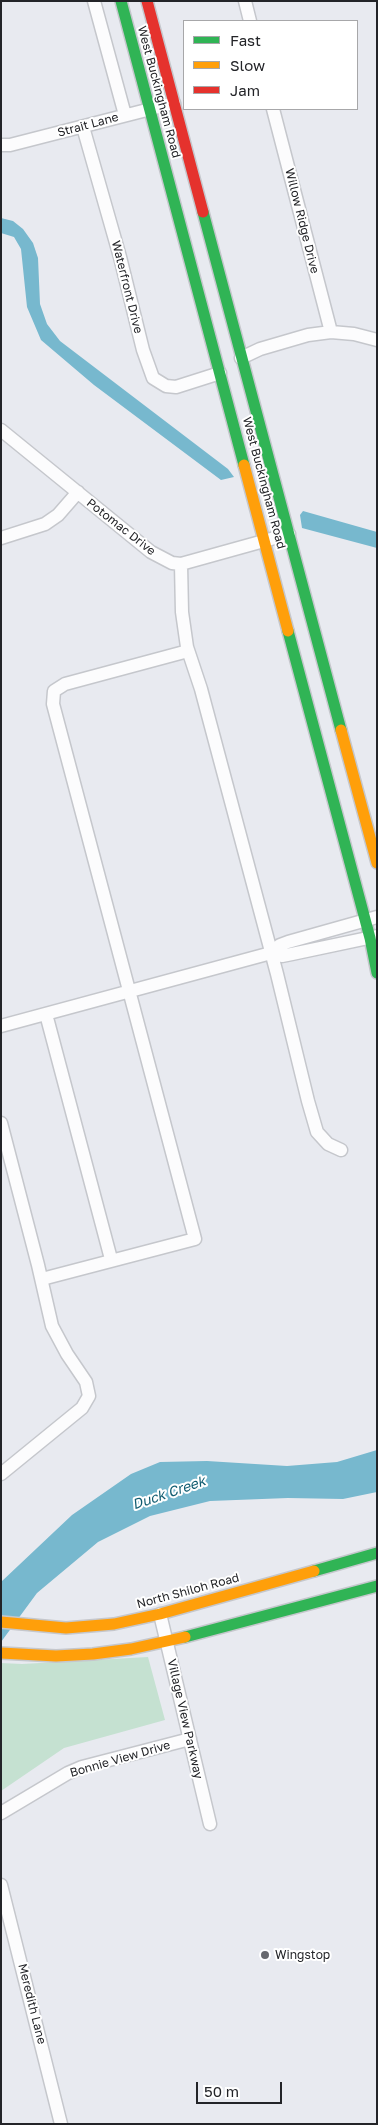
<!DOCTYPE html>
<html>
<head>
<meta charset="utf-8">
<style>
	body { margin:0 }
	#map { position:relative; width:378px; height:2125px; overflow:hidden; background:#e8eaf0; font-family:"Golos Text",sans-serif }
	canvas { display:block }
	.frame { position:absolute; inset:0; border:2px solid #232428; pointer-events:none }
	.legend { position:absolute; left:183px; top:20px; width:175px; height:90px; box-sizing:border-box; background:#fff; border:1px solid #a7a7a9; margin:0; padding:6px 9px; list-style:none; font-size:15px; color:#232428 }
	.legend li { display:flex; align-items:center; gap:10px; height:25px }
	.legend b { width:25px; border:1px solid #a7a7a9 }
	.scale { position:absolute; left:196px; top:2082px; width:86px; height:22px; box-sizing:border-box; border:2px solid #232428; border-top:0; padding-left:6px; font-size:15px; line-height:18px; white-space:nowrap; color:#232428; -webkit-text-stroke:4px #fff; paint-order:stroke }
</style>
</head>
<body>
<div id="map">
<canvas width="378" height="2125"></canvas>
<div class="frame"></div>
<ul class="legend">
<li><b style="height:6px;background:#30b455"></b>Fast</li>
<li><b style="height:6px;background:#ff9f0a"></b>Slow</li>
<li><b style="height:6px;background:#e5322d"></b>Jam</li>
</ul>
<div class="scale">50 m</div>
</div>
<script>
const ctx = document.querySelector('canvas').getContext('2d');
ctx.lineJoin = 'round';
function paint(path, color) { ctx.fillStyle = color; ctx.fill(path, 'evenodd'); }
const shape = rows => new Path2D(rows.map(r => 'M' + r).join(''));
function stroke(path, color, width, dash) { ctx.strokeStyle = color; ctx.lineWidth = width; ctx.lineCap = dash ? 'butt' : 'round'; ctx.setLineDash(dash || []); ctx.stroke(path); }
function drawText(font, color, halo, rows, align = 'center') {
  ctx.font = font + ' "Golos Text",sans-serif'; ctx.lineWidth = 4; ctx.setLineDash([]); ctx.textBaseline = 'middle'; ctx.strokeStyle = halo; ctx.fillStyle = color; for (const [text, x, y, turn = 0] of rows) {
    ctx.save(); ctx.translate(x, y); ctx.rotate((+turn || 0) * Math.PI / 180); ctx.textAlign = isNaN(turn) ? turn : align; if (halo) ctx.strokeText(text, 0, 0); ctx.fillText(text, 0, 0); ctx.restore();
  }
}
paint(shape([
	[148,1657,165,1720,64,1748,1,1791,1,1663,22,1664]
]), '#c5e1d1');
paint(shape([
	[1,218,13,221,23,229,33,243,38,258,40,304,47,324,60,341,228,469,234,477,221,480,94,385,41,340,27,307,21,249,14,237,1,233],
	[303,511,377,532,377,548,302,528,300,515],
	[377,1450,377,1492,343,1499,288,1498,210,1501,150,1516,98,1542,37,1593,1,1642,1,1582,72,1515,131,1474,160,1462,207,1461,287,1466,337,1462]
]), '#77b8ce');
const street = shape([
	[94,1,125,115],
	[245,1,250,21],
	[273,109,331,332],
	[83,127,120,257,143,350,153,378,166,386,176,387,220,373],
	[1,145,10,145,174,103],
	[241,358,260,349,308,335,331,332,354,334,377,340],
	[1,430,151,552,172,563,181,564,289,534],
	[1,538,45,524,58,515,78,492],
	[181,564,182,612,187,647,201,689,277,974,308,1101,317,1132,328,1144,341,1150],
	[377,917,288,942,280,945,271,953,282,956,292,954,377,936],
	[46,1014,111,1259],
	[1,1026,271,953],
	[1,1123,38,1265,52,1326,67,1354,86,1382,89,1396,82,1408,1,1474],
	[42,1279,195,1239,53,704,54,691,65,684,188,651],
	[160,1614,210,1824],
	[1,1813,68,1773,82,1767,190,1739],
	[1,1885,61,2124]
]);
const fast = shape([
	[121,1,244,465],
	[203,212,341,730],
	[288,631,370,938,377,973],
	[314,1571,377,1553],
	[185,1637,377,1586]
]);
const slow = shape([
	[244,465,288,631],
	[341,730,377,863],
	[1,1622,66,1628,114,1624,160,1614,314,1571],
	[1,1653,56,1656,93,1654,131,1649,185,1637]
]);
const jam = shape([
	[147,1,203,212]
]);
stroke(street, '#c5c7cc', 15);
stroke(fast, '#c5c7cc', 14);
stroke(slow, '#c5c7cc', 14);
stroke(jam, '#c5c7cc', 14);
stroke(street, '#fcfcfd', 12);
stroke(fast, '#30b455', 11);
stroke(slow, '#ff9f0a', 11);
stroke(jam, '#e5322d', 11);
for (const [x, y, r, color] of [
	[265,1955,5,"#68696e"]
]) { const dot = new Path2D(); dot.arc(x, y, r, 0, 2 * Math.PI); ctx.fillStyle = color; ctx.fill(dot); stroke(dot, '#fff', 2); }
drawText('12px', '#232428', '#fff', [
	["West Buckingham Road",159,92,75],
	["Strait Lane",88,125,-15],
	["Willow Ridge Drive",302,221,76],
	["Waterfront Drive",127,287,76],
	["West Buckingham Road",264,483,75],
	["Potomac Drive",121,527,38],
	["North Shiloh Road",188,1591,-15],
	["Village View Parkway",185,1719,77],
	["Bonnie View Drive",120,1759,-16],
	["Meredith Lane",32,2004,76]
]);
drawText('12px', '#232428', '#fff', [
	["Wingstop",275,1955]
], 'left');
drawText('italic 14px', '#105c70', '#fff', [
	["Duck Creek",169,1493,-19]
]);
</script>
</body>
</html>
